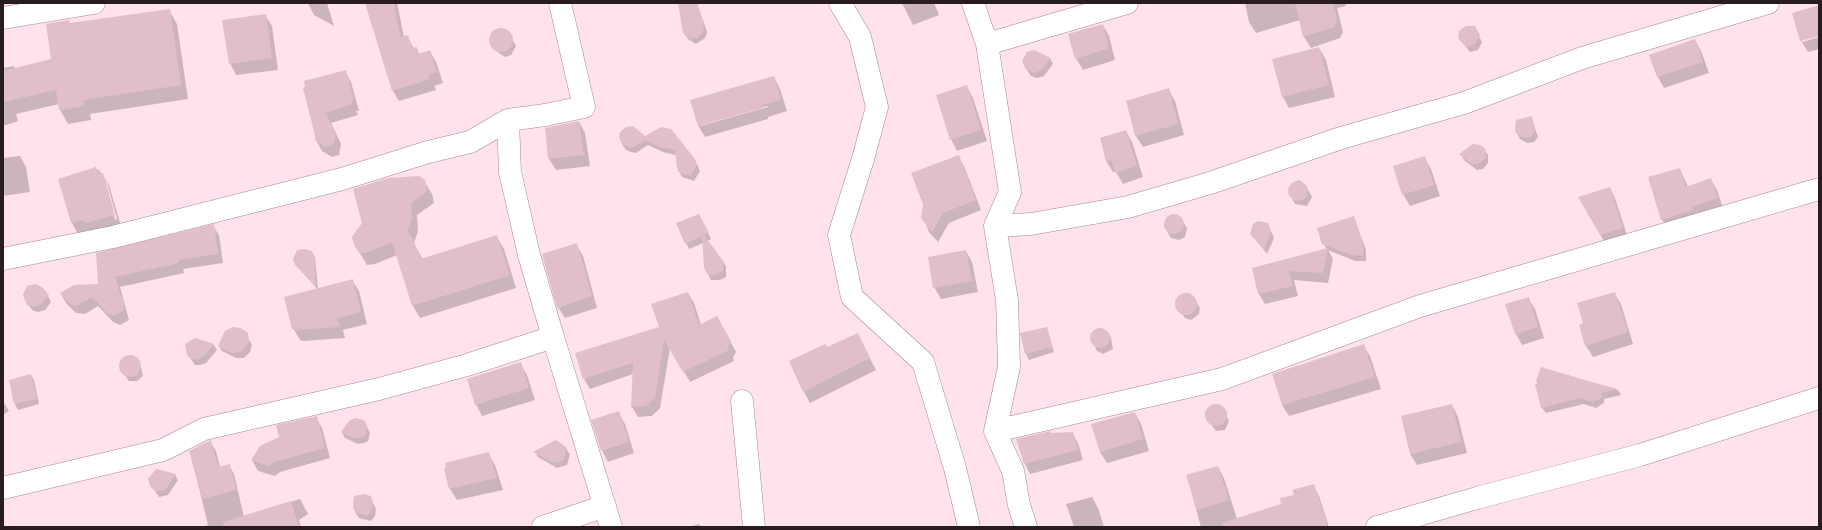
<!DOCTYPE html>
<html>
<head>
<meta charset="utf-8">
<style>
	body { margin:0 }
	#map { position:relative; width:1822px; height:530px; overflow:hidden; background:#ffe2eb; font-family:"Nunito Sans",sans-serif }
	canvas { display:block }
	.frame { position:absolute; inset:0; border:4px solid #281c20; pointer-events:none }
</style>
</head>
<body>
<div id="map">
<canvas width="1822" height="530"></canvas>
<div class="frame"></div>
</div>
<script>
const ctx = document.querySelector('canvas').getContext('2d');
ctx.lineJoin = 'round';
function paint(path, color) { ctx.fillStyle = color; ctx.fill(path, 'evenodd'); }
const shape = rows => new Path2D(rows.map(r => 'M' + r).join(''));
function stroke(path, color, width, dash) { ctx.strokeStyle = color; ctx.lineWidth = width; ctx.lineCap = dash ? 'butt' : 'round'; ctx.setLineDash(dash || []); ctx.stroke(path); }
paint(shape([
	[308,3,327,3,334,26,314,15],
	[366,3,397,3,404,37,407,36,414,49,416,48,420,55,430,51,436,62,443,83,434,86,436,90,399,101,393,91],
	[679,3,697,3,707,32,705,38,696,44,688,39,684,33],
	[902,3,934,3,939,15,913,25],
	[1245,3,1345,3,1346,6,1337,8,1343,32,1340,38,1311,48,1304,37,1300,20,1256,33,1249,22],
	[1819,6,1819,35,1802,40,1802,42,1819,37,1819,49,1808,52,1801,41,1793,14],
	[169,10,177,24,188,99,90,114,91,120,68,124,60,110,59,104,16,114,18,121,3,126,3,68,14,66,15,69,52,60,71,24],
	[265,15,272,26,278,70,236,75,230,63],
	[1103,25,1109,36,1115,60,1083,70,1076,58],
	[1474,27,1482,42,1478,50,1470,52,1459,38],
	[503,29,509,33,516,46,511,55,505,57,496,51,491,39,496,30],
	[1695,40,1701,51,1709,73,1664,88,1658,77],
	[1319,48,1326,60,1335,97,1289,108,1283,97],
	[1050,58,1053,64,1044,76,1037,78,1031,76,1027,70],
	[345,71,351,82,359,111,356,111,358,115,331,123,341,144,339,155,332,157,322,151,316,140,307,88],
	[774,77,780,89,787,111,768,117,768,119,705,137,698,125,691,101],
	[767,106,768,107,700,126,700,124],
	[967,87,973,98,987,141,957,151,951,139],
	[1168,89,1175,101,1184,135,1143,147,1136,136,1127,101],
	[1531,117,1538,137,1534,142,1527,143,1520,139,1517,133],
	[579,122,585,133,590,166,556,170,549,159,546,128],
	[661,128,695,160,700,171,694,181,682,177,677,167,676,155,663,152,648,145,636,153,631,152,626,150,622,144,645,137],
	[1126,131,1132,142,1143,177,1123,184,1116,172,1113,172,1106,161,1101,138],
	[1484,149,1488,155,1488,163,1483,169,1477,170,1464,160,1461,154],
	[20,156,26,167,30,192,3,196,3,158],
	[958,156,964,166,981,210,949,223,938,242,929,232,922,214,924,204],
	[1424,157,1431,169,1440,196,1410,206,1403,194],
	[1680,169,1688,187,1711,180,1717,190,1723,208,1667,229,1662,219],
	[99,170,109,185,121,226,78,234,72,223],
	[104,180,107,183,117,219,115,220],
	[1299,180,1306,186,1312,197,1307,206,1295,204,1290,194,1292,183],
	[424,181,432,194,434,203,417,215,418,231,414,243,423,260,497,237,504,249,516,288,420,318,413,306,397,255,375,264,367,265,355,245],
	[1610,188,1615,198,1628,238,1606,245,1580,198],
	[1174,214,1183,222,1187,228,1185,237,1179,240,1171,238,1164,226,1167,218],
	[1354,217,1366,250,1366,261,1355,261,1328,250,1333,259,1328,283,1294,280,1298,296,1265,304,1259,294,1253,268,1327,249,1323,243],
	[702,221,711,239,707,241,726,266,726,277,720,280,711,280,708,274,703,243,689,249,677,224],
	[1268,224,1274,238,1267,254,1251,233],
	[213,226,219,235,223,263,183,269,184,273,120,287,129,320,120,325,113,322,98,306,85,314,76,313,66,303,61,294,99,285],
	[576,244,583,256,597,308,565,318,558,307],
	[311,251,315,257,318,289,352,280,359,291,367,324,343,330,345,338,303,341,300,340,293,328,317,289,296,264],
	[966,251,972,262,978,292,941,299,934,287],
	[688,293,694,303,701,325,717,317,736,352,733,357,734,361,690,382,670,348,660,408,652,416,638,417,632,407,633,374,590,389,584,379,660,327],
	[1190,293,1200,308,1199,314,1191,320,1185,318,1177,307,1177,300,1181,295],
	[1614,293,1621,304,1633,344,1593,357,1586,346],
	[48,296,51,302,45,310,38,312,32,310,28,304],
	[1528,298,1535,309,1544,338,1522,345,1516,334,1507,304],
	[1047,328,1054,352,1029,360,1026,354,1022,334],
	[1101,328,1108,332,1111,338,1113,349,1103,354,1097,351,1091,339,1093,331],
	[244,331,252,345,250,352,244,358,236,358,222,351,219,346],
	[857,334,876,370,810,403,804,392,827,348],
	[195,340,214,345,217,350,206,363,200,365,195,365,188,355],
	[1363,345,1370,356,1381,389,1289,416,1282,405],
	[131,355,141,367,143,376,137,381,129,381,120,368,120,361],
	[520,363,527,375,535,400,482,416,476,404],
	[1541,369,1618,390,1621,395,1604,399,1604,403,1596,408,1584,404,1546,413,1542,408,1537,381],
	[31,375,34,380,39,404,18,410,15,404,10,381],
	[3,401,9,411,3,415],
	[1217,404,1222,408,1229,421,1225,430,1216,431,1206,417,1206,410],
	[1452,405,1458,417,1467,453,1417,465,1410,454],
	[618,412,625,424,634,453,608,462,602,450],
	[1135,413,1141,424,1149,451,1107,463,1100,452,1092,425],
	[316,417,322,428,330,458,280,472,275,476,258,471,252,460,261,447],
	[364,421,370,433,368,441,364,443,358,444,345,438,342,432],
	[1072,433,1078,443,1083,460,1030,474,1025,464,1017,440,1051,434],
	[210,442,216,451,220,467,229,465,234,474,244,517,300,499,308,514,299,520,301,527,202,527,208,525,190,451],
	[566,449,570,454,567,465,557,468,538,457,535,452],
	[488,454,495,465,503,490,457,500,450,489,445,469],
	[1218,467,1224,478,1237,519,1282,504,1313,485,1319,496,1329,527,1201,527,1187,476],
	[175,475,178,480,168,495,159,497,151,485],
	[370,497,376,509,375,516,371,521,359,518,355,512],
	[1092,497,1098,508,1104,527,1074,527,1066,504],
	[699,524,701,527,687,527]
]), '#0003');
paint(shape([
	[365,3,394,3,400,37,408,35,412,48,417,47,419,54,430,50,437,72,429,75,430,79,392,91],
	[678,3,697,3,704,25,703,32,697,38,689,38,683,33],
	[1295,3,1333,3,1337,17,1336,23,1334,27,1303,37],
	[1819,5,1819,36,1800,41,1792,13],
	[170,9,181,85,83,100,84,106,62,110,59,110,56,90,3,102,3,71,51,59,46,24,69,20,70,23],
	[266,14,272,58,229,64,222,20],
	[1103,24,1109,48,1075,59,1068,34],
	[1466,26,1475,26,1480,35,1475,44,1466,47,1458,38,1459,31],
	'489 40a12 12 0 1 1 24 0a12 12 0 1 1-24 0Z',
	[1695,39,1703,62,1657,77,1649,55],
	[1319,47,1329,85,1282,97,1272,59],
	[1034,50,1051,58,1041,70,1034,73,1026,70,1022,61,1027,52],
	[346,70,354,101,351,101,352,104,326,113,336,136,333,144,325,147,315,140,315,135,303,88,305,87,304,81],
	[774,76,781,100,762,105,763,108,698,126,690,100],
	[967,85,981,130,950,140,936,95],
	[1169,88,1178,124,1135,136,1126,101],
	[1532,116,1535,131,1531,136,1526,138,1520,136,1516,133,1515,128,1516,120],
	[579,121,584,155,548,159,545,128],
	[633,126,645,136,661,127,671,129,695,159,697,165,691,176,678,172,675,150,659,147,645,140,632,148,622,144,619,137,620,132,626,127],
	[1126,130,1137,166,1115,173,1111,160,1106,161,1100,138],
	[1473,144,1480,145,1485,148,1486,157,1480,163,1473,165,1459,154],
	[959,155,976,200,943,213,932,232,921,218,923,204,911,173],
	[1425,156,1434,185,1402,195,1393,166],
	[96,167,97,170,99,169,100,174,103,173,115,215,85,223,84,220,71,223,58,179],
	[1680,168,1686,187,1711,178,1718,198,1692,207,1693,210,1661,220,1648,177],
	[419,176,425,180,427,190,423,195,411,203,412,218,407,232,413,239,421,259,497,235,510,275,412,306,392,242,368,252,359,253,354,245,352,237,362,223,353,189,388,178],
	'1288 191a10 10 0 1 1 20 0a10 10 0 1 1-20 0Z',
	[1610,187,1623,228,1600,235,1578,197],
	'1164 224a10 10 0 1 1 20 0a10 10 0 1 1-20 0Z',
	[699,214,709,233,704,235,724,262,723,271,716,275,707,274,704,267,702,236,685,244,676,223],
	[1354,216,1363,243,1363,256,1351,255,1322,244,1317,228],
	[1258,221,1268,223,1271,231,1264,250,1250,234,1253,224],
	[214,224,218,254,179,260,179,263,115,277,123,302,124,310,114,316,107,313,92,297,76,306,69,303,60,293,74,285,98,284,96,253],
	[577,243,592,296,557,308,542,254],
	[1328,248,1323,273,1289,271,1293,286,1258,294,1252,268],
	[305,249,312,251,314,257,316,287,295,265,293,259,297,250],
	[966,250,972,281,933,288,928,257],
	[353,279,361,312,337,318,340,327,295,330,295,328,292,329,284,297],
	[35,284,42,287,49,295,41,304,34,307,27,305,23,295,27,286],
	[688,292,699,325,717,316,731,341,728,346,729,350,683,372,664,340,655,398,646,406,631,407,633,363,583,379,575,353,659,327,651,304],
	[1615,292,1628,332,1585,346,1579,325,1583,323,1577,303],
	'1175 304a11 11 0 1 1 22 0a11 11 0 1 1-22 0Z',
	[1529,297,1538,327,1515,334,1505,304],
	[233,327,241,328,248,333,249,342,241,352,232,353,218,346,225,331],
	[1047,327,1052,347,1025,354,1020,333],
	'1090 338a10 10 0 1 1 20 0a10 10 0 1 1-20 0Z',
	[858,333,870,358,803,392,789,361,825,344,827,347],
	[195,338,214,344,203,357,196,360,191,359,187,355,185,344],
	[1364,344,1375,377,1282,405,1272,374],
	'119 366a11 11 0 1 1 22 0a11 11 0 1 1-22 0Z',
	[521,362,529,388,475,405,467,379],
	[1541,367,1595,383,1618,389,1601,393,1602,398,1593,402,1580,398,1541,408,1535,384,1540,383,1536,381],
	[31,374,37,399,14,404,9,380],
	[1452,404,1461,442,1410,454,1401,416],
	'1205 415a11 11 0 1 1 22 0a11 11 0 1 1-22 0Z',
	[619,411,629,442,601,451,591,420],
	[1135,412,1143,439,1100,452,1091,424],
	[317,416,325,448,274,462,269,466,251,460,260,446,279,437,276,425],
	[355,418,364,420,367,426,366,435,361,438,354,438,341,432,349,421],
	[1051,431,1051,433,1073,432,1078,450,1024,464,1016,439],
	[211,440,218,467,230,464,236,490,202,499,189,451],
	[556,440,567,448,564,459,559,462,553,463,533,452],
	[489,452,497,478,449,489,444,469,446,468,445,463],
	[1218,466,1229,500,1197,510,1186,475],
	[156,469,176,474,165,490,155,491,150,486,148,479],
	[1314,484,1328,527,1223,527,1222,523,1281,504,1280,498,1294,495,1292,490],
	[364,494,371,496,373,502,372,510,367,516,355,512,353,507,354,496],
	[291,501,299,527,224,527,223,522]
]), '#e0beca');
const minor = shape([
	[840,3,860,37,877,107,863,159,839,235,852,297,923,362,955,468,969,527],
	[973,3,987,44,1010,192,995,226,1007,300,1009,367,995,431,1013,471,1019,505,1026,527],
	[3,18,94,3],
	[987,44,1127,3],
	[995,226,1031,224,1128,207,1210,183,1341,138,1464,103,1582,58,1768,3],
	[3,259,113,237,342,179,428,152,470,142,508,120],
	[553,337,529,255,510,172,508,120,545,115,584,107,560,3],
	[742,401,754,527],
	[995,431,1222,379,1420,306,1819,189],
	[3,488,163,450,204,429,379,389,467,365,553,337,611,527],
	[543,527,605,506],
	[1377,527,1477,498,1640,455,1819,398]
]);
stroke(minor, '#a78792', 23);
stroke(minor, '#fff', 22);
</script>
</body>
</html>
